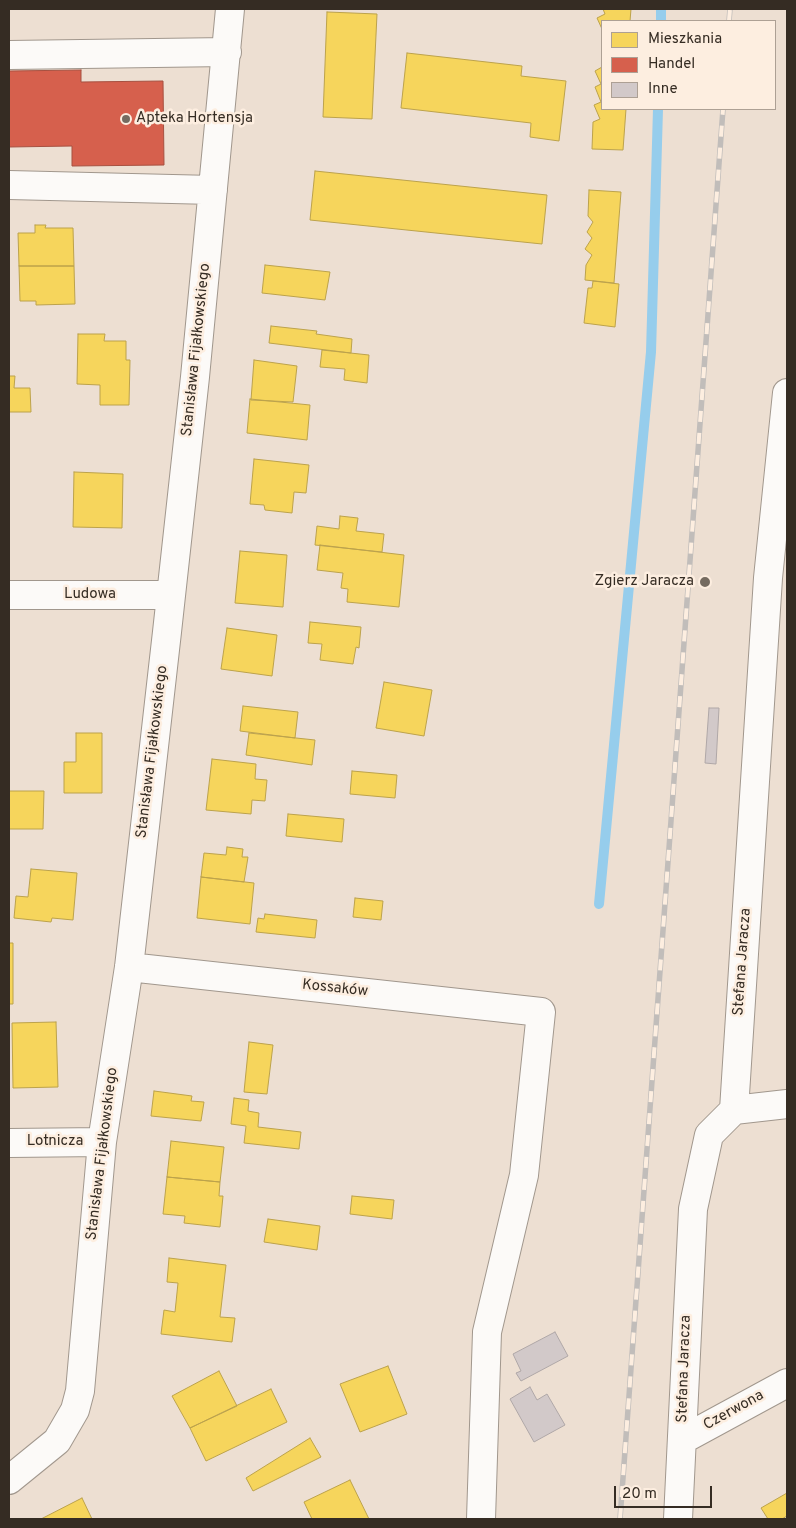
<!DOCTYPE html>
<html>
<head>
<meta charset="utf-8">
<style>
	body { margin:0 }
	#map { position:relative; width:796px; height:1528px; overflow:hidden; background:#eddfd2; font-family:Overpass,sans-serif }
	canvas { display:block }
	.frame { position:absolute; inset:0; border:10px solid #352c23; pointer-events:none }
	.legend { position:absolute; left:601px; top:20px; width:175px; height:90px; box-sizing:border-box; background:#fdeee0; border:1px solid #ada094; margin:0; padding:6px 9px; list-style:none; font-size:15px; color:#352c23 }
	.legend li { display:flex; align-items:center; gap:10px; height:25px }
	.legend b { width:25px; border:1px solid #ada094 }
	.scale { position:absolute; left:614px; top:1486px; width:98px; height:22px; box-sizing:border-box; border:2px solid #352c23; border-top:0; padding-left:6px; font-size:15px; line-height:18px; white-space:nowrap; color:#352c23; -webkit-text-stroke:4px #fdeee0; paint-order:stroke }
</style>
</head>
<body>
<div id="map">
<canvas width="796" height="1528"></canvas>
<div class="frame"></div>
<ul class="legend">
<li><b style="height:14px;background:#f6d55c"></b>Mieszkania</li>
<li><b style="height:14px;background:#d6604d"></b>Handel</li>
<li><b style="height:14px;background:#d2c9c9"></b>Inne</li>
</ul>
<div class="scale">20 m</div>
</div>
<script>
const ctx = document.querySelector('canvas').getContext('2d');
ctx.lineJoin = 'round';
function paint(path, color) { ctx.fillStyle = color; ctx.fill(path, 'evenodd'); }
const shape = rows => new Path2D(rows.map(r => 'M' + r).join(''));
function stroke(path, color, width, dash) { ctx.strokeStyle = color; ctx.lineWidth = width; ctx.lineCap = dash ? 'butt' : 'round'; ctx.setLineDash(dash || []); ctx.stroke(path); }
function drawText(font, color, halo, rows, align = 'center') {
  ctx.font = font + ' Overpass,sans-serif'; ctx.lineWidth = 5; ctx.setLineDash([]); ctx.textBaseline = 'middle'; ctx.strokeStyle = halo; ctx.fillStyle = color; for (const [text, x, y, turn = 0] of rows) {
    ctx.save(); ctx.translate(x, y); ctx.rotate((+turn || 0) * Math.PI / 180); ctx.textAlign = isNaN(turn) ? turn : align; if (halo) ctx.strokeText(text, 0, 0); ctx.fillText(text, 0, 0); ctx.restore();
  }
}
const homes = shape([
	[603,9,631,9,630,21,602,21,602,29,597,18,605,14,603,9],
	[327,12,377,14,372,119,323,117,327,12],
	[407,53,522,66,521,76,566,81,559,141,530,137,531,123,401,108,407,53],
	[602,67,602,109,626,109,623,150,592,149,593,122,600,119,594,105,601,102,595,87,601,84,595,71,602,67],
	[315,171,547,195,542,244,310,220,315,171],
	[589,190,621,192,614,283,585,280,586,265,592,255,585,249,592,238,587,232,593,222,588,216,589,190],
	[35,225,46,225,45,228,73,228,74,266,19,266,18,233,35,233,35,225],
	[265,265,330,272,325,300,262,293,265,265],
	[19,266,74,266,75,304,36,305,36,301,20,301,19,266],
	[593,281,619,284,615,327,584,323,588,288,592,288,593,281],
	[271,326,317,331,316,334,352,339,351,353,269,343,271,326],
	[78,334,105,334,104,341,126,341,126,360,130,360,129,405,100,405,100,385,77,384,78,334],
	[322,350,369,355,367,383,344,380,345,369,320,367,322,350],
	[254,360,297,366,293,402,251,400,254,360],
	[9,376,15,376,14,388,30,388,31,412,9,412,9,376],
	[250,399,310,405,307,440,247,433,250,399],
	[254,459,309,465,306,493,294,492,292,513,265,510,264,505,250,504,254,459],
	[74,472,123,474,122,528,73,527,74,472],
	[340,516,358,518,356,531,384,534,382,552,315,545,317,526,339,529,340,516],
	[320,545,404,555,399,607,347,602,348,589,341,588,343,573,317,570,320,545],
	[240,551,287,555,283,607,235,603,240,551],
	[310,622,361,627,359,648,356,647,353,664,320,660,322,644,308,643,310,622],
	[227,628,277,635,272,676,221,669,227,628],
	[384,682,432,690,424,736,376,728,384,682],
	[243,706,298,712,295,738,240,731,243,706],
	[76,733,102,733,102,793,64,793,64,762,76,762,76,733],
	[249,733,315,740,312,765,246,755,249,733],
	[212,759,256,764,255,779,267,780,265,801,252,800,251,814,206,810,212,759],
	[352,771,397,775,395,798,350,794,352,771],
	[9,791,44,791,43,829,9,829,9,791],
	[288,814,344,819,342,842,286,836,288,814],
	[227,847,243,849,242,857,248,857,244,882,201,877,204,853,226,855,227,847],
	[31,869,77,873,73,920,52,918,51,922,14,918,16,896,28,897,31,869],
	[201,877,254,883,250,924,197,918,201,877],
	[355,898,383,901,381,920,353,917,355,898],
	[265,914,317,920,315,938,256,932,258,918,264,919,265,914],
	[9,943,13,943,13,1004,9,1004,9,943],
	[56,1022,58,1087,13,1088,12,1023,56,1022],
	[249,1042,273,1045,267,1094,244,1092,249,1042],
	[154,1091,192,1096,191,1101,204,1102,201,1121,151,1116,154,1091],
	[234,1098,249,1100,248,1111,259,1113,258,1127,301,1132,299,1149,244,1143,246,1126,231,1124,234,1098],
	[171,1141,224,1147,220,1182,167,1177,171,1141],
	[167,1177,220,1182,219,1196,223,1196,220,1227,184,1223,185,1216,163,1214,167,1177],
	[352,1196,394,1200,392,1219,350,1214,352,1196],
	[268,1219,320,1226,317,1250,264,1242,268,1219],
	[169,1258,226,1265,220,1317,235,1318,232,1342,161,1334,164,1310,175,1312,178,1283,167,1282,169,1258],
	[388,1366,407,1414,360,1432,340,1384,388,1366],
	[219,1371,237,1406,190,1428,172,1396,219,1371],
	[271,1389,287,1422,206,1461,190,1428,271,1389],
	[310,1438,321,1457,253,1491,246,1478,310,1438],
	[350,1480,369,1519,312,1519,304,1502,350,1480],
	[787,1493,787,1516,782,1519,768,1519,761,1508,787,1493],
	[82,1498,92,1519,41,1519,82,1498]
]);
paint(homes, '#f6d55c');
stroke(homes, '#bca24b', 1);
const shops = shape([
	[81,70,81,82,163,81,164,165,72,166,72,146,9,147,9,71,81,70]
]);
paint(shops, '#d6604d');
stroke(shops, '#a65040', 1);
stroke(shape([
	[661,21,661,9],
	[599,904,651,352,658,109]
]), '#96cdec', 10);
const building = shape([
	[709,708,719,708,716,764,705,763,709,708],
	[555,1332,568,1356,521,1381,516,1373,521,1371,513,1354,555,1332],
	[530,1387,537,1400,547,1394,565,1425,534,1442,510,1399,530,1387]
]);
paint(building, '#d2c9c9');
stroke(building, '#afa7a7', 1);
const minor = shape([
	[9,55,227,52],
	[9,185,213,190],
	[9,595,171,595],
	[129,967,541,1012,524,1175,487,1332,481,1519],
	[734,1110,787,1104],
	[9,1143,102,1142],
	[682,1440,787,1383],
	[9,1480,57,1441,75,1410,80,1391,102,1142,129,967,167,632,195,377,230,9],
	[678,1519,693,1209,709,1135,734,1110,768,578,787,393]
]);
stroke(minor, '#a1978d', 30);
stroke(minor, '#fcfaf8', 28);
const rail = shape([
	[729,21,730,9],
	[620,1519,723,109]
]);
stroke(rail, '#c1bdba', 5.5);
stroke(rail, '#fdeee0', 4, [11]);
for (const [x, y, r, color] of [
	[126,119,5,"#756b60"],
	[705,582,6,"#756b60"]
]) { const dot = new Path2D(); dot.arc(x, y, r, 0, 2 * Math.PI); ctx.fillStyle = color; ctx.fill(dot); stroke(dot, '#fdeee0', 2); }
drawText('15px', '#352c23', '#fdeee0', [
	["Apteka Hortensja",136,119],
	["Zgierz Jaracza",694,582,"right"]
], 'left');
drawText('15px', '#352c23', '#fdeee0', [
	["Stanisława Fijałkowskiego",197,350,-84],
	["Ludowa",90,595],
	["Stanisława Fijałkowskiego",153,752,-83],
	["Stefana Jaracza",743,962,-86],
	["Kossaków",335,989,6],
	["Lotnicza",55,1142],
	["Stanisława Fijałkowskiego",103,1154,-83],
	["Stefana Jaracza",685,1369,-88],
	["Czerwona",734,1411,-29]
]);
</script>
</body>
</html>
